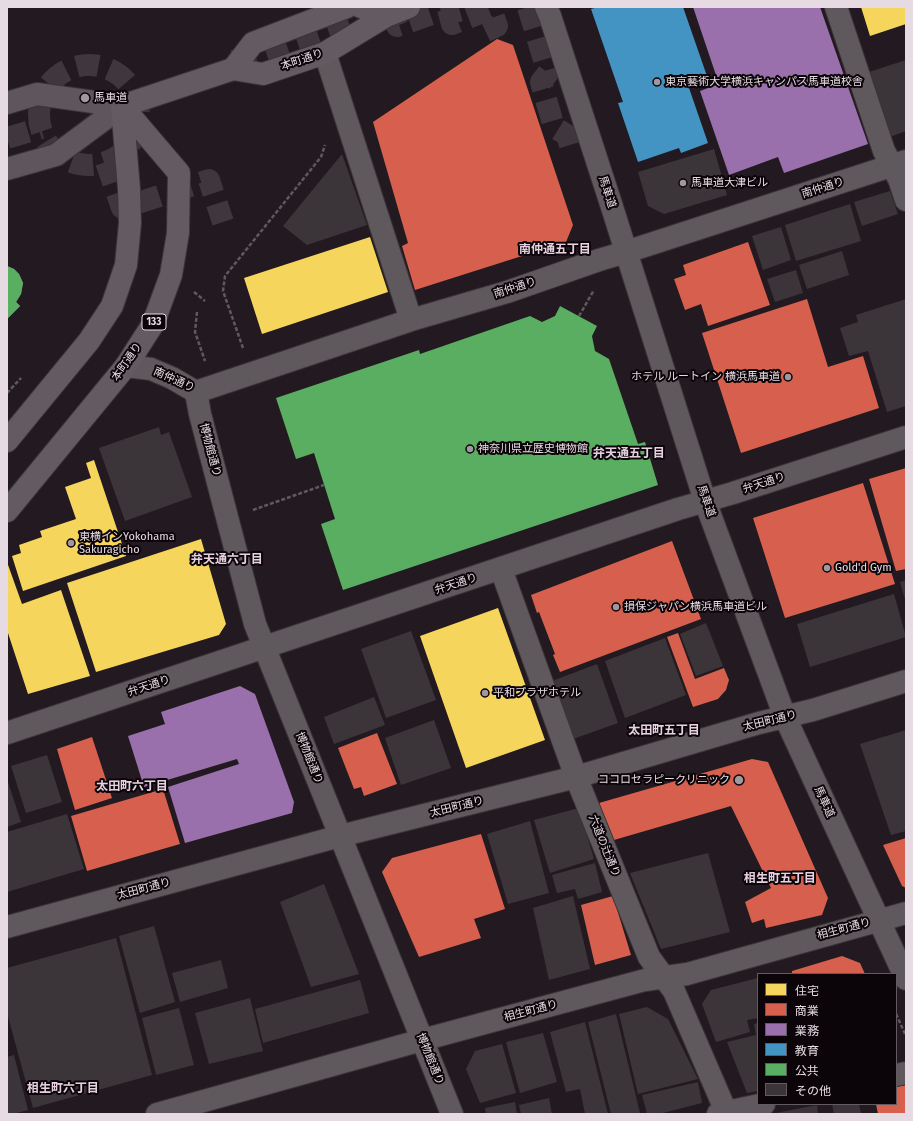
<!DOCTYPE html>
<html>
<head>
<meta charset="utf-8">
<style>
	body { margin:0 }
	#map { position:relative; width:913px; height:1121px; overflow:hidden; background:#221a20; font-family:"Fira Sans","Noto Sans JP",sans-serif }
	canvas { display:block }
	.frame { position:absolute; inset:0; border:8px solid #e6dbe3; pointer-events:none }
	.legend { position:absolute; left:757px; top:973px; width:140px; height:132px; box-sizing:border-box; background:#0b0509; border:1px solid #635b60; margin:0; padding:5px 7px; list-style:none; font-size:12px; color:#e6dbe3 }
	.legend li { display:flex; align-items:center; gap:8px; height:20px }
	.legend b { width:20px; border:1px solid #635b60 }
</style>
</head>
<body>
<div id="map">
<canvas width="913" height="1121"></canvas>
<div class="frame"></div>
<ul class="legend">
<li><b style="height:11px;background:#f6d55c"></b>住宅</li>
<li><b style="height:11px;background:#d6604d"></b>商業</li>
<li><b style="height:11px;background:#9970ab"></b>業務</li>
<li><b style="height:11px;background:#4393c3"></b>教育</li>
<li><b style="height:11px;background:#5aae61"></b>公共</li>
<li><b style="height:11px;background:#3b3539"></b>その他</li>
</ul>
</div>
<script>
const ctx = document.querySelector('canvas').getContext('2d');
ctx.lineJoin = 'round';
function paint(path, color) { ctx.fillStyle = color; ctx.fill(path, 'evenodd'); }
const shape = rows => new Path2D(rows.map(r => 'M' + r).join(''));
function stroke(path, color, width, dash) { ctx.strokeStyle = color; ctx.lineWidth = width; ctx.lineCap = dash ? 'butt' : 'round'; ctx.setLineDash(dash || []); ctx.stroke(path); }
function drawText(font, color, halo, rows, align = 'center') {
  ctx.font = font + ' "Fira Sans","Noto Sans JP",sans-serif'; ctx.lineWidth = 4; ctx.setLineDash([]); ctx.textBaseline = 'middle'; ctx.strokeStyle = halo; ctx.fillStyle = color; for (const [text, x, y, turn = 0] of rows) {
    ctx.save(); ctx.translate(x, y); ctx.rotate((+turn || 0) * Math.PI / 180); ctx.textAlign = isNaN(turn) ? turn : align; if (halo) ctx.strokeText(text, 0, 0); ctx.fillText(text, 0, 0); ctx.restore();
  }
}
paint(shape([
	[861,7,906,7,906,24,870,36],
	[370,237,388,292,262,334,244,278],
	[94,460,126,556,23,591,12,556,21,553,19,545,42,537,40,531,76,519,65,487,91,478,86,463],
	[201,539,226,624,219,635,96,672,67,583],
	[7,562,22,604,61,590,90,676,28,694,7,630],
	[498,608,545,740,466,768,420,636]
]), '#f6d55c');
paint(shape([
	[497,39,513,45,573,225,566,242,415,290,402,246,408,243,373,122],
	[748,242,770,305,708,326,701,304,685,310,674,279,686,275,683,265],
	[807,299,828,367,863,356,879,408,741,453,702,333],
	[906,468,906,569,896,571,869,479],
	[863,483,895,584,785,618,753,518],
	[672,541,701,619,560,672,553,655,555,654,539,612,537,613,531,595],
	[678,633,695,679,724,668,729,680,726,690,718,699,693,707,667,637],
	[377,733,397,784,364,796,361,787,354,789,338,748],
	[92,737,112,798,75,810,57,749],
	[752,759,768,762,828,898,822,915,766,928,764,919,752,923,745,902,771,888,731,806,614,840,599,803],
	[163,789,180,844,87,871,71,816],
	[481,834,505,909,474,919,481,938,419,957,382,872,392,858],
	[906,838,906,888,902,886,883,845],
	[613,896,631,955,595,965,581,905],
	[842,956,860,963,865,974,792,974,792,971],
	[906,1085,906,1114,878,1114,876,1104,896,1104,896,1087]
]), '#d6604d');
paint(shape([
	[693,7,820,7,868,144,784,173,778,157,729,175,700,91,719,84],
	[7,266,14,269,19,274,23,283,21,294,16,302,20,306,7,319],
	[240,686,255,694,294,802,292,813,185,843,168,787,239,764,237,759,144,787,128,736,165,724,161,712]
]), '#9970ab');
paint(shape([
	[598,7,683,7,708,79,688,85,708,143,681,153,679,148,638,162,618,103,623,102,591,9]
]), '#4393c3');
paint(shape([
	[7,266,14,269,19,274,23,283,21,294,16,302,20,306,7,319],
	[560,306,597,326,592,336,595,351,609,359,638,444,645,442,658,485,343,590,321,524,335,519,314,453,296,459,276,398,419,350,420,354,530,316,542,322,555,316]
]), '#5aae61');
paint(shape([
	[906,60,906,131,887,138,866,73],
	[714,149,727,195,664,214,648,206,638,172],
	[342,154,367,225,307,245,283,226],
	[890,191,898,214,862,226,854,202],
	[850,204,861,241,796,261,785,225],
	[781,227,791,260,763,270,752,236],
	[842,251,849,275,807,289,799,265],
	[796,270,803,293,775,302,767,279],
	[906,299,906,406,887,412,868,351,849,356,840,328,858,322,856,315],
	[159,427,161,435,169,432,192,497,125,521,99,448],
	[906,580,906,603,900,582],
	[894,594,906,637,810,667,797,624],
	[706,623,723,666,696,676,680,634],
	[411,631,436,700,386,718,361,649],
	[665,638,686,695,625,718,605,661],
	[597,664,618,723,573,739,552,681],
	[374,697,385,725,334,744,324,717],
	[434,720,451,768,401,785,385,738],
	[906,730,906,831,891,835,860,744],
	[47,755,62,802,26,813,11,766],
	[7,779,21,822,7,827],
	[579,808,594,859,550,873,534,820],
	[67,814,84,869,7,892,7,832],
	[530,821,549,893,508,904,487,834],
	[708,853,730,932,661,949,630,873],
	[595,863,602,892,578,899,575,889,557,893,552,875],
	[324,884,359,974,311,987,280,902],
	[573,896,590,969,549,980,533,908],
	[154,926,175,1002,140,1013,119,936],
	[116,938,152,1075,33,1108,7,1013,7,968],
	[221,960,228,988,180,1002,172,973],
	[758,978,758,1018,747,1020,750,1032,716,1042,702,1004,711,990],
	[360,980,369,1013,263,1043,255,1009],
	[250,998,263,1051,209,1064,195,1013],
	[647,1007,668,1019,698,1079,638,1094,619,1014],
	[179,1008,194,1065,156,1075,142,1018],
	[616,1014,640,1113,636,1114,611,1114,588,1022],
	[585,1022,608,1114,585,1114,580,1089,566,1092,550,1032],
	[758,1023,758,1091,747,1093,727,1042,756,1035,754,1024],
	[543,1033,557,1082,520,1093,506,1042],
	[502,1044,516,1093,480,1103,466,1069,475,1051],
	[14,1055,28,1110,13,1114,7,1114,7,1057],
	[698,1082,702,1103,659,1114,647,1114,642,1095],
	[549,1098,552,1114,521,1114,519,1105],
	[515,1102,517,1114,486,1114,485,1108],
	[832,1104,859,1104,861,1114,834,1114],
	[817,1105,818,1114,776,1114,776,1113]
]), '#3b3539');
stroke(shape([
	[528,7,548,73,541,82,554,127,567,135,570,145],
	[448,9,452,24,491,9,497,26,482,33],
	[234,61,389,7,397,26,453,7],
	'39 115a50 50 0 1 1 100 0a50 50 0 1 1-100 0Z',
	[7,138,41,128],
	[106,162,122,208,209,180,223,222]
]), '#3f373d', 22, [22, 11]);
const street = shape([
	[546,7,550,16,612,207,705,501,785,717,906,979],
	[836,7,884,151,899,179,906,200],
	[325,53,411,320],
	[126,366,151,369,172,378,196,392,411,320,507,292,599,260,626,252,906,161],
	[196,392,200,414,255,624,452,1114],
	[501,569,576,777,649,957,674,991,727,1114],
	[7,733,678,509,733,493,906,437],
	[7,927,340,836,576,777,759,723,813,710,906,681],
	[896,1075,906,1073],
	[157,1114,422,1040,645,980,687,974,906,913],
	[718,1114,764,1104]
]);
const secondary = shape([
	[7,103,37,94,122,106],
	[7,169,56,155,122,106]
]);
const highway = shape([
	[361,7,386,16],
	[233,69,253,43,347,7],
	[122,106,233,69,263,74,325,53,386,16,409,7],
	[7,441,89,341,112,306,126,265,130,223,129,189,122,106],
	[7,511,126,366,153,324,171,275,178,233,179,173,122,106]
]);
stroke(street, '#3b3539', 24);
stroke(secondary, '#3b3539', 24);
stroke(highway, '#3b3539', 24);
stroke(shape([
	[194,292,205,301],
	[197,312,195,332,205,361],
	[579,316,594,290],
	[243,348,223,291,225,276,321,157,325,145],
	[7,393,21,378],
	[253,510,324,485],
	[896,1014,906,1036]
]), '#5f595d', 2.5, [4, 2]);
stroke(street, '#5f585d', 22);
stroke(secondary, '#5e565c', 22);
stroke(highway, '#645a61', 22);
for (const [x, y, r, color] of [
	[657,82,4,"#a1979f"],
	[85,98,5,"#a1979f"],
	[683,183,4,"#a1979f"],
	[788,377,4,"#a1979f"],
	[470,449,4,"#a1979f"],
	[71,543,4,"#a1979f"],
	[827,568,4,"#a1979f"],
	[616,607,4,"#a1979f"],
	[485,693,4,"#a1979f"],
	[739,780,5,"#a1979f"]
]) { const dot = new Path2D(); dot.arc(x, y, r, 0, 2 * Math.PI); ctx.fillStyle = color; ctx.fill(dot); stroke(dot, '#0b0509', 1.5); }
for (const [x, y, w] of [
	[154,322,24]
]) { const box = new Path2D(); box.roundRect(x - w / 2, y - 8, w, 16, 3); ctx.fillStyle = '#0b0509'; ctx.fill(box); stroke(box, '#e6dbe3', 1); }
drawText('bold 10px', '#e6dbe3', null, [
	["133",154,322]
]);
drawText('11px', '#e6dbe3', '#0b0509', [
	["本町通り",302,60,-19],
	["南仲通り",823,188,-18],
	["馬車道",607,192,72],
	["南仲通り",515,288,-18],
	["本町通り",127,362,-55],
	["南仲通り",174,380,24],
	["博物館通り",210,450,75],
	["弁天通り",764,483,-18],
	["馬車道",706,501,71],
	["弁天通り",456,584,-18],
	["弁天通り",149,686,-18],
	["太田町通り",770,721,-14],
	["博物館通り",309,758,68],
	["馬車道",824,802,65],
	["太田町通り",457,807,-14],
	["六道の辻通り",604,846,68],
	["太田町通り",144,889,-15],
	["相生町通り",844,929,-15],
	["相生町通り",531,1011,-15],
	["博物館通り",430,1059,68]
]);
drawText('11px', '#e6dbe3', '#0b0509', [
	["東京藝術大学横浜キャンパス馬車道校舎",665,82],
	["馬車道",94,98],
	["馬車道大津ビル",691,183],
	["ホテル ルートイン 横浜馬車道",780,377,"right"],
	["神奈川県立歴史博物館",478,449],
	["東横インYokohama",79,537],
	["Sakuragicho",79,550],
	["Gold'd Gym",835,568],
	["損保ジャパン横浜馬車道ビル",624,607],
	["平和プラザホテル",493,693],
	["ココロセラピークリニック",730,780,"right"]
], 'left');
drawText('bold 12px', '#e7d1e1', '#0b0509', [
	["南仲通五丁目",555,250],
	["弁天通五丁目",629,454],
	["弁天通六丁目",227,560],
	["太田町五丁目",664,731],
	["太田町六丁目",132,787],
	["相生町五丁目",780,879],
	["相生町六丁目",63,1089]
]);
</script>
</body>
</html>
